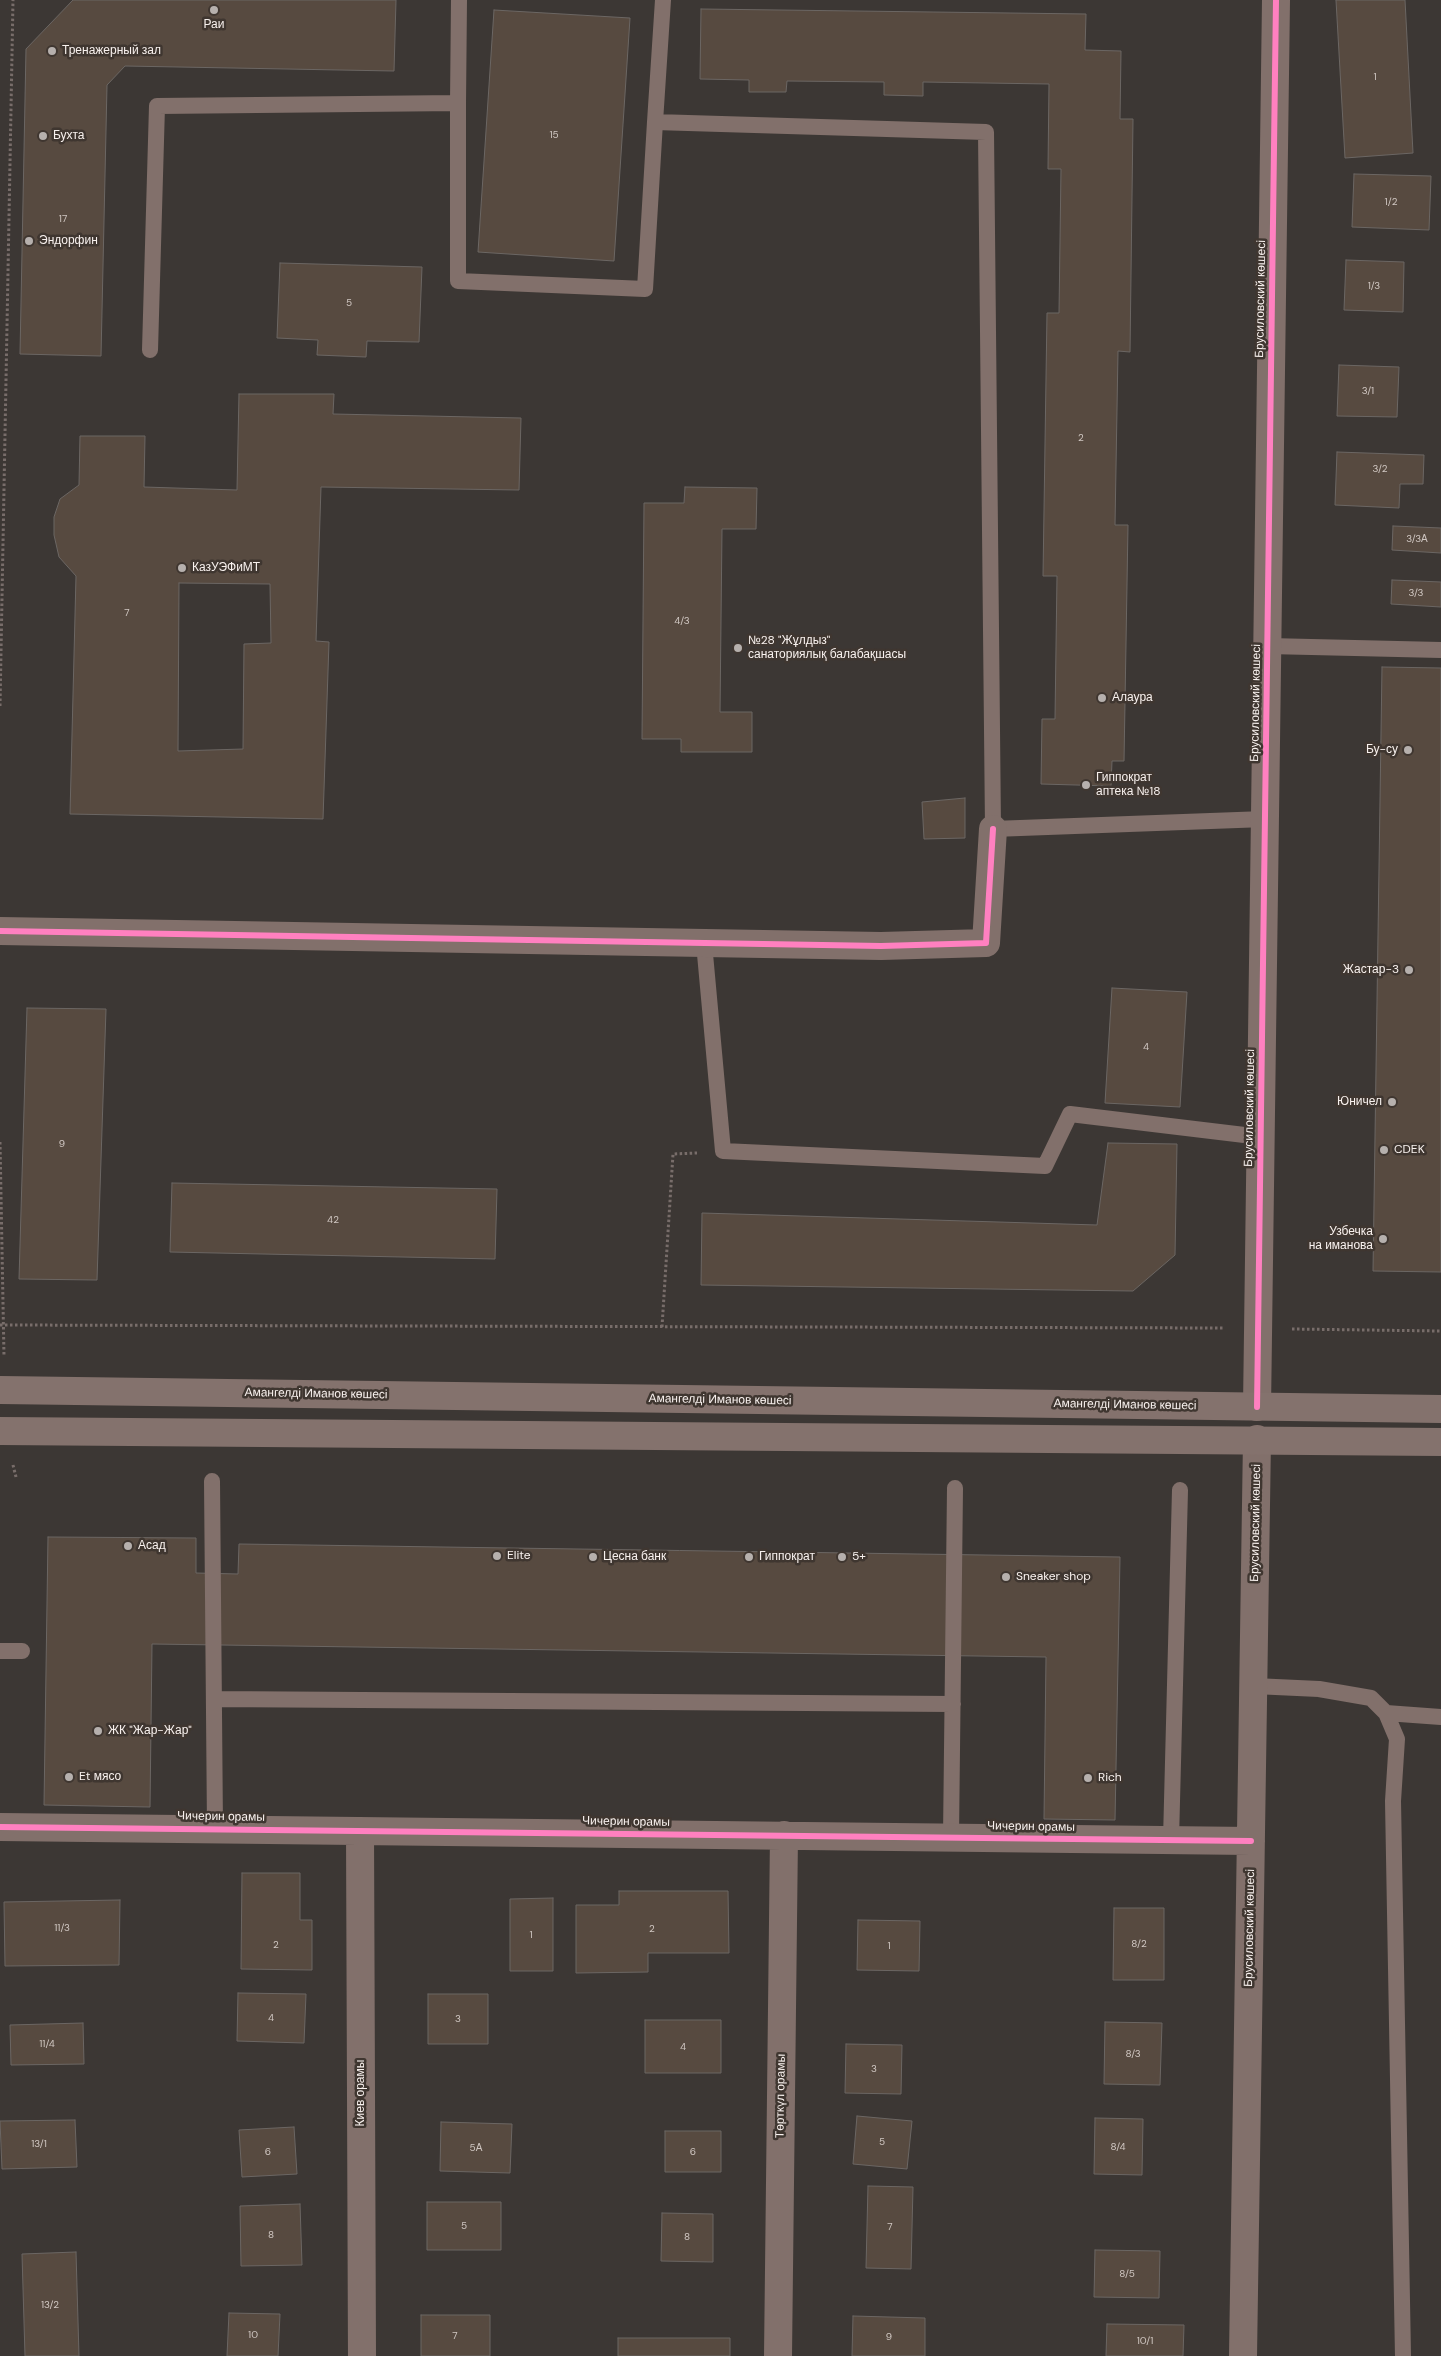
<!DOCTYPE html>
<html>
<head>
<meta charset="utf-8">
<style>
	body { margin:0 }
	canvas { display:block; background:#3c3734 }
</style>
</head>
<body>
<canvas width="1441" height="2356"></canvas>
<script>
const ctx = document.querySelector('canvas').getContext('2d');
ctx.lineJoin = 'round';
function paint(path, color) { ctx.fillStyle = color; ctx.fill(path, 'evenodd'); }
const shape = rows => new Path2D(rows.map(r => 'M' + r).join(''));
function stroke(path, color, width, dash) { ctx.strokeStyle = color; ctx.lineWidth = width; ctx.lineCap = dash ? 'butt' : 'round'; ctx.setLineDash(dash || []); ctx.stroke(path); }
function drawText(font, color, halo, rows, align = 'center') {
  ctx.font = font + ' "DM Sans",sans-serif'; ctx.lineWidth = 5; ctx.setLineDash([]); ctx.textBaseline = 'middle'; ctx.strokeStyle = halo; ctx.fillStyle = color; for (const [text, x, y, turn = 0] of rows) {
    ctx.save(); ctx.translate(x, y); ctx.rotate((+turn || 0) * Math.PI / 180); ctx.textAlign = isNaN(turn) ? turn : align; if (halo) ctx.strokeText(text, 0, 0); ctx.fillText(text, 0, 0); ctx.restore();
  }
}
const building = shape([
	[73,0,396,0,394,71,125,66,107,85,101,356,20,354,26,49,73,0],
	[1336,0,1405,0,1413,153,1345,158,1336,0],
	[701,9,1086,14,1085,50,1121,51,1120,119,1133,119,1130,352,1118,351,1115,525,1128,525,1124,761,1112,761,1111,786,1041,784,1042,719,1055,719,1057,576,1043,576,1047,313,1059,313,1061,169,1048,169,1049,84,923,82,923,96,884,95,884,82,787,81,786,92,749,92,749,80,700,79,701,9],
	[494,10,630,18,614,261,478,252,494,10],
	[1354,174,1431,176,1429,230,1352,227,1354,174],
	[1346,260,1404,262,1403,312,1344,310,1346,260],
	[280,263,422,267,419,342,367,341,366,357,317,355,318,340,277,338,280,263],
	[1339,365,1399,367,1397,417,1337,416,1339,365],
	[239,394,334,394,333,414,521,418,519,490,321,487,316,641,329,642,323,819,70,814,76,576,59,557,54,535,54,517,60,499,79,485,80,436,145,436,144,487,237,490,239,394],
	[179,583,270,584,271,643,244,644,243,749,178,751,179,583],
	[1337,452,1424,455,1423,484,1400,484,1399,508,1335,505,1337,452],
	[685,487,757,488,756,529,722,529,720,712,752,712,752,752,681,752,681,739,642,739,644,503,684,503,685,487],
	[1393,526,1441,528,1441,553,1392,550,1393,526],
	[1392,580,1441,582,1441,607,1391,604,1392,580],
	[1382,667,1441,668,1441,1272,1373,1271,1382,667],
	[965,798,965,838,924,839,922,802,965,798],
	[1112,988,1187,992,1180,1107,1105,1103,1112,988],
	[27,1008,106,1009,97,1280,19,1279,27,1008],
	[1108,1143,1177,1144,1175,1255,1133,1291,701,1285,702,1213,1097,1225,1108,1143],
	[172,1183,497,1189,495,1259,170,1252,172,1183],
	[48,1537,196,1538,196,1573,238,1574,239,1544,1120,1557,1115,1820,1044,1819,1046,1657,152,1644,150,1807,44,1805,48,1537],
	[242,1873,300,1873,300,1920,312,1920,312,1970,241,1969,242,1873],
	[619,1891,728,1891,729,1953,648,1953,648,1972,576,1973,576,1905,619,1905,619,1891],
	[553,1898,553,1971,510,1971,510,1899,553,1898],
	[120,1900,119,1965,5,1966,4,1902,120,1900],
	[1114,1908,1164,1908,1164,1980,1113,1980,1114,1908],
	[858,1920,920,1921,919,1971,857,1970,858,1920],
	[238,1993,306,1994,304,2043,237,2041,238,1993],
	[428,1994,488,1994,488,2044,428,2044,428,1994],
	[645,2020,721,2020,721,2073,645,2073,645,2020],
	[1105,2022,1162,2023,1160,2085,1104,2084,1105,2022],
	[83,2023,84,2064,11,2065,10,2025,83,2023],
	[846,2044,902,2045,901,2094,845,2093,846,2044],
	[857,2116,912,2121,907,2169,853,2164,857,2116],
	[1095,2118,1143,2119,1142,2175,1094,2174,1095,2118],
	[75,2120,77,2167,2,2169,0,2121,75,2120],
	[441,2122,512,2124,510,2173,440,2171,441,2122],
	[294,2127,297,2174,242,2177,239,2130,294,2127],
	[665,2131,721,2131,721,2172,665,2172,665,2131],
	[868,2186,913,2187,911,2269,866,2268,868,2186],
	[427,2202,501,2202,501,2250,427,2250,427,2202],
	[300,2204,302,2265,241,2266,240,2206,300,2204],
	[662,2213,713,2214,713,2262,661,2261,662,2213],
	[1095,2250,1160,2251,1159,2298,1094,2297,1095,2250],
	[76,2252,79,2356,25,2356,22,2254,76,2252],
	[229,2313,280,2314,278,2356,227,2356,229,2313],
	[421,2315,490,2315,490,2356,421,2356,421,2315],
	[853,2316,925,2318,925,2356,852,2356,853,2316],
	[1107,2324,1184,2325,1183,2356,1106,2356,1107,2324],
	[618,2338,730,2338,730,2356,618,2356,618,2338]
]);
paint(building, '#574a40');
stroke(building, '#6b6663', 1);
stroke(shape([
	[0,706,13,0],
	[0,1142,4,1357],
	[0,1325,1225,1328],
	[662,1327,673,1154,697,1153],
	[1292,1329,1441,1331],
	[13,1465,16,1477]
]), '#786d6a', 3, [2.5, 2.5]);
stroke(shape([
	[663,0,655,122,986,132,993,829,1265,819],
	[458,103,459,0],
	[150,350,157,106,458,103,458,281,645,289,655,122],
	[1268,646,1441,650],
	[704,943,723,1151,1045,1166,1070,1114,1261,1137],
	[212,1481,215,1828],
	[0,1651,22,1651],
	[1254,1686,1319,1689,1371,1698,1386,1713,1397,1739,1393,1801,1403,2356],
	[214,1699,953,1704],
	[1386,1713,1441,1717],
	[951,1837,955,1488],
	[1171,1840,1180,1490]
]), '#82706b', 16);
stroke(shape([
	[0,931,881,946,986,943,993,829],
	[1257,1407,1276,0],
	[0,1827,1251,1841],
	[360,1831,362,2356],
	[778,2356,784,1835],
	[1243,2356,1257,1439]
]), '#82706b', 28);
stroke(shape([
	[0,1390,1441,1409],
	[0,1431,1441,1442]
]), '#84726d', 28);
stroke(shape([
	[0,931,881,946,986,943,993,829],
	[1257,1407,1276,0],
	[0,1827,1251,1841]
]), '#ff80c0', 6);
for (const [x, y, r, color] of [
	[214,10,5,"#b6b0ad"],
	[52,51,5,"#b6b0ad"],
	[43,136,5,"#b6b0ad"],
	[29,241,5,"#b6b0ad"],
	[182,568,5,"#b6b0ad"],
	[738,648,5,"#b6b0ad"],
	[1102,698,5,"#b6b0ad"],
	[1408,750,5,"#b6b0ad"],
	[1086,785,5,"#b6b0ad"],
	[1409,970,5,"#b6b0ad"],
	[1392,1102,5,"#b6b0ad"],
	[1384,1150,5,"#b6b0ad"],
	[1383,1239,5,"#b6b0ad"],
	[128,1546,5,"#b6b0ad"],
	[497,1556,5,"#b6b0ad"],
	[593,1557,5,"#b6b0ad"],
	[749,1557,5,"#b6b0ad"],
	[842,1557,5,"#b6b0ad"],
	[1006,1577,5,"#b6b0ad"],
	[98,1731,5,"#b6b0ad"],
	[69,1777,5,"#b6b0ad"],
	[1088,1778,5,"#b6b0ad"]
]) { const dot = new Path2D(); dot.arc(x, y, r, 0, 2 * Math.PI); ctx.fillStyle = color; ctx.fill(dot); stroke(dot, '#3f3630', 2); }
drawText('10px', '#d0c7c2', null, [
	["1",1375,77],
	["15",554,135],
	["1/2",1391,202],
	["17",63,219],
	["1/3",1374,286],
	["5",349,303],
	["3/1",1368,391],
	["2",1081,438],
	["3/2",1380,469],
	["3/3А",1417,539],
	["3/3",1416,593],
	["7",127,613],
	["4/3",682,621],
	["4",1146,1047],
	["9",62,1144],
	["42",333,1220],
	["11/3",62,1928],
	["2",652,1929],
	["1",531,1935],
	["8/2",1139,1944],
	["2",276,1945],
	["1",889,1946],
	["4",271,2018],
	["3",458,2019],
	["11/4",47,2044],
	["4",683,2047],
	["8/3",1133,2054],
	["3",874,2069],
	["5",882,2142],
	["13/1",39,2144],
	["8/4",1118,2147],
	["5А",476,2148],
	["6",268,2152],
	["6",693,2152],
	["5",464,2226],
	["7",890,2227],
	["8",271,2235],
	["8",687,2237],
	["8/5",1127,2274],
	["13/2",50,2305],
	["10",253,2335],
	["7",455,2336],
	["9",889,2337],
	["10/1",1145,2341]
]);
drawText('12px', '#f8f1ee', '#3f3630', [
	["Раи",214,25,"center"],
	["Тренажерный зал",62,51],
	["Бухта",53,136],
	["Эндорфин",39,241],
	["КазУЭФиМТ",192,568],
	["№28 \"Жұлдыз\"",748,641],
	["санаториялық балабақшасы",748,655],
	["Алаура",1112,698],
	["Бу-су",1398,750,"right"],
	["Гиппократ",1096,778],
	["аптека №18",1096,792],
	["Жастар-3",1399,970,"right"],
	["Юничел",1382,1102,"right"],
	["CDEK",1394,1150],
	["Узбечка",1373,1232,"right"],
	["на иманова",1373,1246,"right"],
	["Асад",138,1546],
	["Elite",507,1556],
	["Цесна банк",603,1557],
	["Гиппократ",759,1557],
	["5+",852,1557],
	["Sneaker shop",1016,1577],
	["ЖК \"Жар-Жар\"",108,1731],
	["Et мясо",79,1777],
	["Rich",1098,1778]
], 'left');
drawText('12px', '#f8f1ee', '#3f3630', [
	["Брусиловский көшесі",1261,299,-89],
	["Брусиловский көшесі",1256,703,-89],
	["Брусиловский көшесі",1250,1108,-89],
	["Амангелді Иманов көшесі",316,1394,1],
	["Амангелді Иманов көшесі",720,1400,1],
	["Амангелді Иманов көшесі",1125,1405,1],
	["Брусиловский көшесі",1256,1523,-89],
	["Чичерин орамы",221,1817,1],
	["Чичерин орамы",626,1822,1],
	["Чичерин орамы",1031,1827,1],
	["Брусиловский көшесі",1250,1928,-89],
	["Киев орамы",361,2093,-90],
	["Төрткүл орамы",781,2096,-89]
]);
</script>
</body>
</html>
